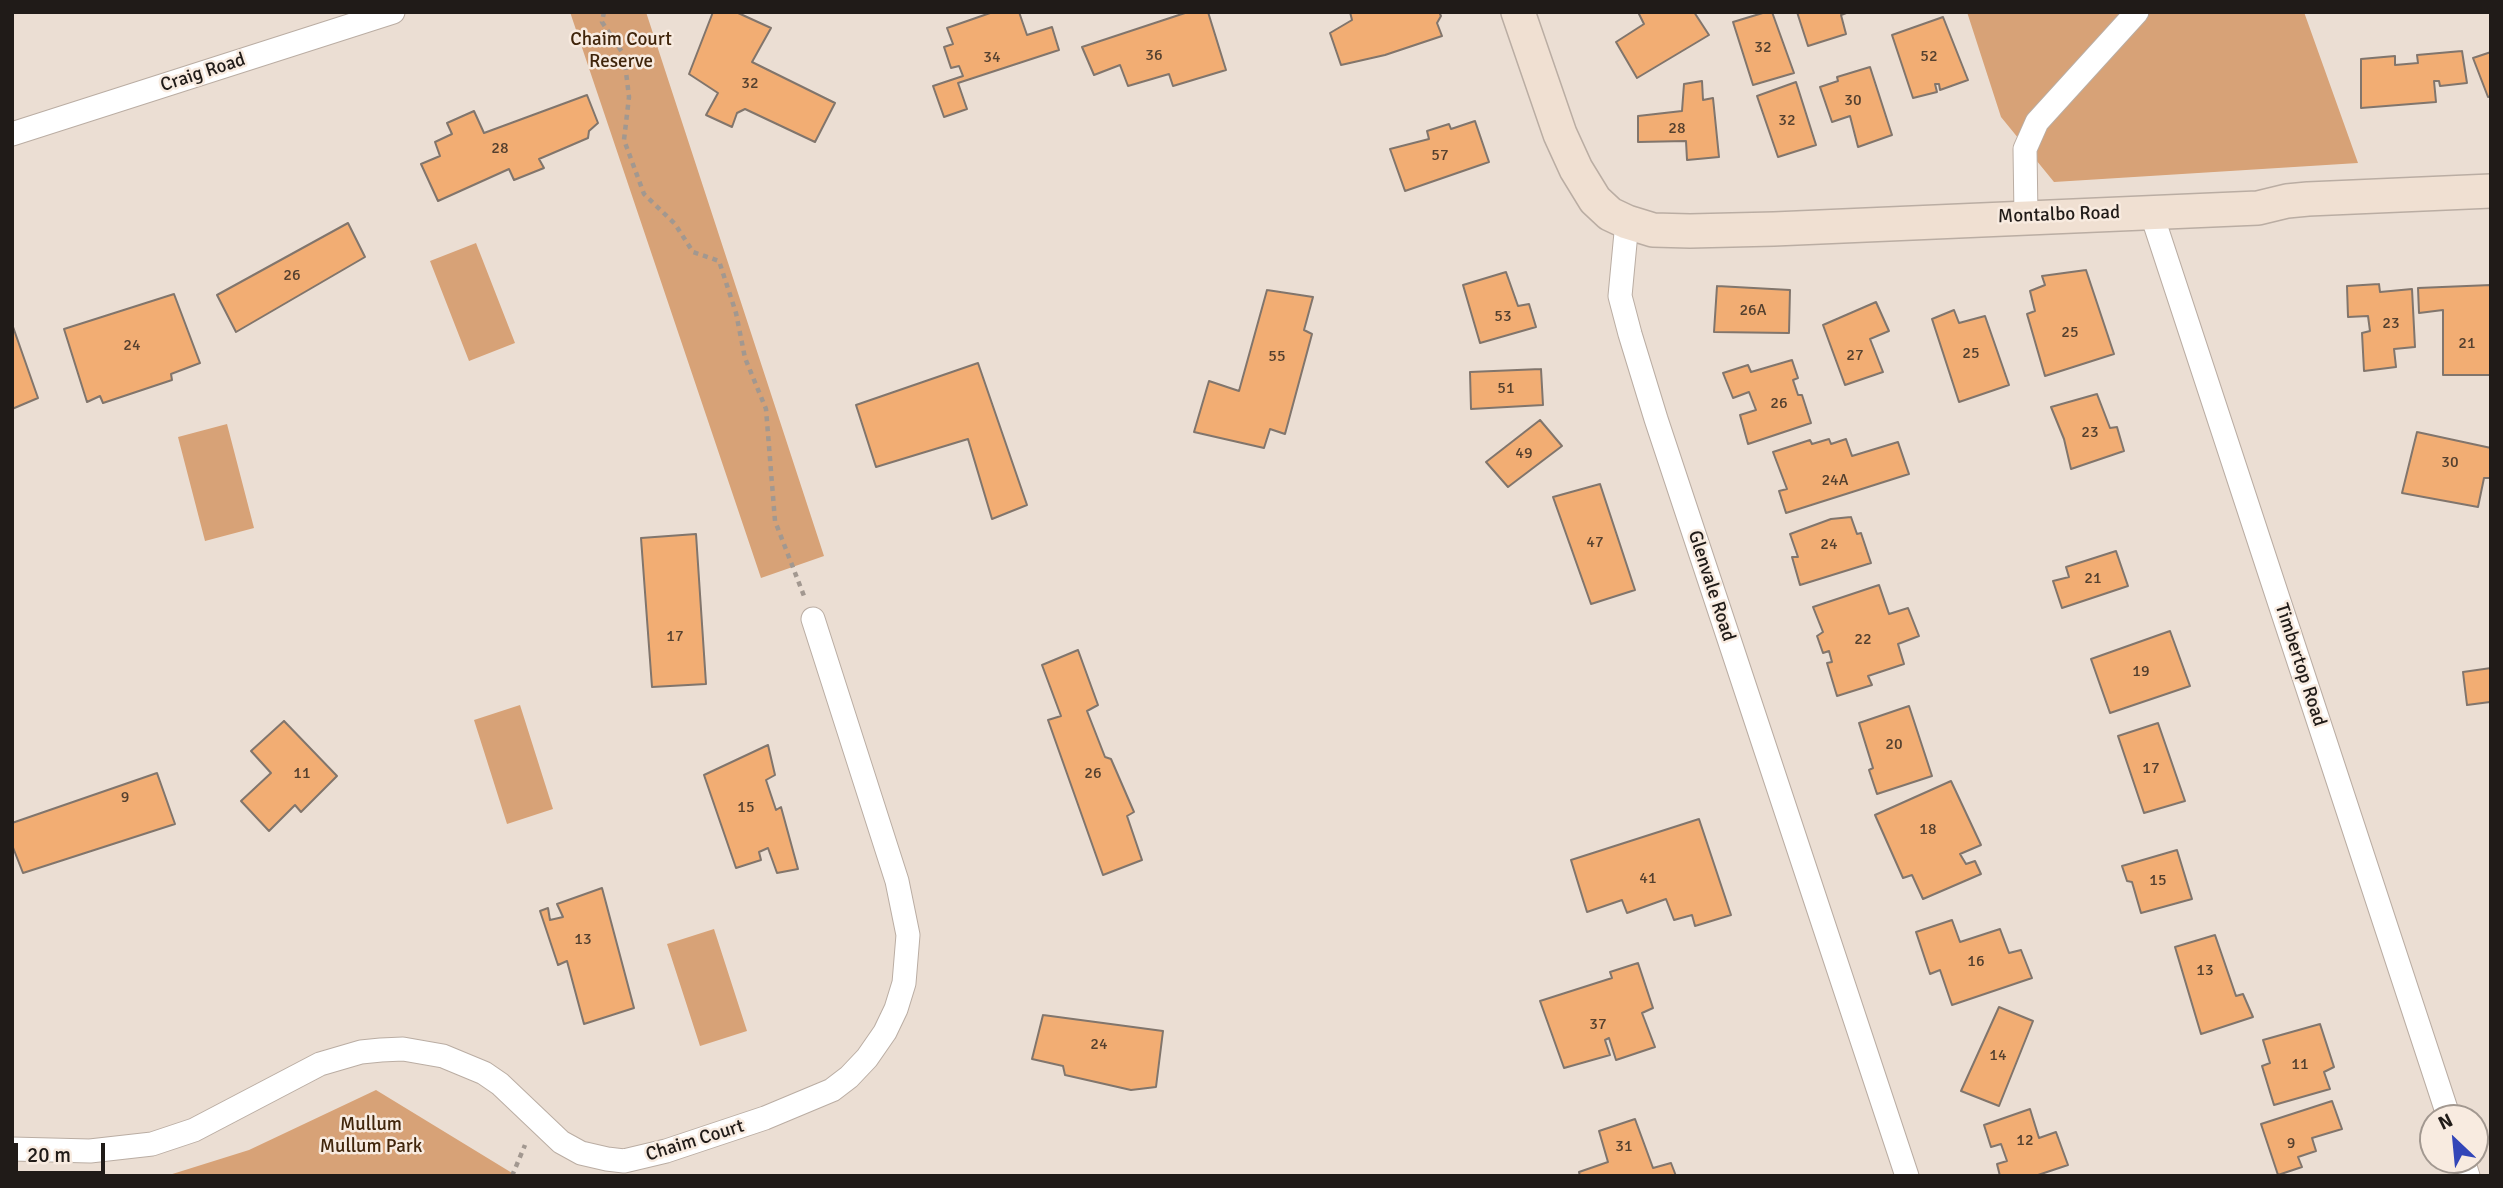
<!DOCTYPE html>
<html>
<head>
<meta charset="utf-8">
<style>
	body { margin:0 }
	#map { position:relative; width:2503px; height:1188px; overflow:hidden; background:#ebded3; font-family:Signika,sans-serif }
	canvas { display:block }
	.frame { position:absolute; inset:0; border:14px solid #201b18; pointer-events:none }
	.north { position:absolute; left:2419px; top:1104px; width:70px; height:70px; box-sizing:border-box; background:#f8ebe0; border:2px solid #a29890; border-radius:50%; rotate:334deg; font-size:19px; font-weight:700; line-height:28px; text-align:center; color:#201b18 }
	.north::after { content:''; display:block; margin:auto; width:24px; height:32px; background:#3346b8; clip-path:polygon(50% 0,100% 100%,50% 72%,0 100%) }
	.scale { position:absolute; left:14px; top:1143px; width:91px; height:32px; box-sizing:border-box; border:4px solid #201b18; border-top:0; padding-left:9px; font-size:21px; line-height:24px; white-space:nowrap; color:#201b18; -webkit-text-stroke:5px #f8ebe0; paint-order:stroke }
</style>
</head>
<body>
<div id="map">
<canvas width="2503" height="1188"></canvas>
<div class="frame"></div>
<div class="north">N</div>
<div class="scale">20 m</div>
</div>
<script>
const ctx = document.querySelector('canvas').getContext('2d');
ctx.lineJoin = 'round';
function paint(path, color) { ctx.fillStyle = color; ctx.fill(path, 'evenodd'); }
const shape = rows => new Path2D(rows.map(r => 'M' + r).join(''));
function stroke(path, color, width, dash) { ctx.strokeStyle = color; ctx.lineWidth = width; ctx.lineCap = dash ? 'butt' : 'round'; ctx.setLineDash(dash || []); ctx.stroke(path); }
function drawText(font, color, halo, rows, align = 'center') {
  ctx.font = font + ' Signika,sans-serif'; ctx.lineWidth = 5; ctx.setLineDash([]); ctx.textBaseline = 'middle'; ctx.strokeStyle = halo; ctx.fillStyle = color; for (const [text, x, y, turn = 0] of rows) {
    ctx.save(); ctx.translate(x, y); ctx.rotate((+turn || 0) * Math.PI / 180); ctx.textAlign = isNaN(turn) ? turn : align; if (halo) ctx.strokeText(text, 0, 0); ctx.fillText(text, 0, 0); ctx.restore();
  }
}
paint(shape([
	[570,12,646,12,824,556,761,578],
	[1967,12,2304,12,2358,163,2054,182,2001,117],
	[476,243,515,343,469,361,430,261],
	[227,424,254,528,205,541,178,437],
	[520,705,553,809,507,824,474,720],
	[714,929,747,1031,700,1046,667,944],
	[376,1090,517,1176,166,1176,249,1150]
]), '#d7a277');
const building = shape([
	[713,12,736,12,771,28,752,62,835,103,815,142,745,109,737,113,732,127,706,115,718,93,689,74,713,12],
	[993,12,1019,12,1027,35,1052,27,1059,50,958,83,967,109,944,117,933,86,963,76,959,66,951,68,944,47,953,44,947,28,993,12],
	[1188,12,1208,12,1226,70,1173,86,1169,74,1128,86,1120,65,1094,75,1082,47,1188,12],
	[1350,12,1439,12,1441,16,1437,23,1442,36,1385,55,1341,65,1330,33,1352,20,1350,12],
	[1638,12,1694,12,1709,35,1637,78,1616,42,1644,24,1638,12],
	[1766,12,1772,12,1794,73,1753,85,1733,22,1766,12],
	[1797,12,1849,12,1841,15,1846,34,1808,46,1797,12],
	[1943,17,1968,80,1940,90,1939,84,1935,84,1937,92,1913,98,1892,35,1943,17],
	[2462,51,2467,83,2440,86,2439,81,2434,81,2436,102,2361,108,2361,59,2395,56,2395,65,2418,63,2417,55,2462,51],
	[2491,52,2491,96,2488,97,2473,58,2491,52],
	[1870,67,1892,135,1858,147,1850,116,1832,122,1820,87,1838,81,1837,77,1870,67],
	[1702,81,1703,100,1713,98,1719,157,1687,160,1686,141,1638,142,1638,116,1682,111,1684,84,1702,81],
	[1796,82,1816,145,1778,157,1757,96,1796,82],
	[587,95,598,123,589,131,588,138,539,159,544,168,514,180,509,169,438,201,421,164,440,156,435,142,452,134,447,123,474,111,484,133,587,95],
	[1475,121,1489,162,1405,191,1390,149,1429,139,1427,131,1449,124,1451,129,1475,121],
	[348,223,365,257,236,332,217,295,348,223],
	[2086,270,2114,354,2045,376,2027,314,2035,311,2030,291,2045,285,2042,276,2086,270],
	[1506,272,1518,306,1529,304,1536,327,1480,343,1463,285,1506,272],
	[2379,284,2380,292,2412,289,2415,347,2394,349,2396,367,2364,371,2362,333,2370,331,2368,316,2348,317,2347,286,2379,284],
	[2491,285,2491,375,2443,375,2443,310,2419,313,2418,288,2491,285],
	[1717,286,1790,290,1789,333,1714,332,1717,286],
	[1267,290,1313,297,1304,330,1312,334,1285,434,1270,429,1264,448,1194,432,1209,381,1239,391,1267,290],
	[174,294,200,363,171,374,172,380,103,403,100,396,87,402,64,329,174,294],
	[1876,302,1889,331,1870,339,1883,372,1845,385,1823,325,1876,302],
	[1954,310,1959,323,1985,316,2009,385,1959,402,1932,319,1954,310],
	[12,324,38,398,12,409,12,324],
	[1792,360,1798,378,1793,380,1798,395,1802,395,1811,423,1748,444,1740,415,1756,410,1749,392,1733,398,1723,373,1748,365,1751,372,1792,360],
	[978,363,1027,505,992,519,968,439,876,467,856,405,978,363],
	[1541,369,1543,405,1471,409,1470,372,1541,369],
	[2097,394,2110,428,2117,427,2124,451,2071,469,2064,439,2051,407,2097,394],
	[1540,420,1562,446,1508,487,1486,462,1540,420],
	[2417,432,2491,448,2491,478,2484,478,2478,507,2402,493,2417,432],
	[1829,439,1831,444,1846,439,1852,456,1898,442,1909,474,1786,513,1779,491,1787,489,1773,452,1810,440,1812,444,1829,439],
	[1600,484,1635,590,1591,604,1553,497,1600,484],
	[1851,517,1857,534,1861,533,1871,563,1800,585,1792,557,1798,557,1790,534,1831,519,1851,517],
	[696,534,706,684,652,687,641,538,696,534],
	[2116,551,2128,586,2062,608,2053,581,2069,577,2066,567,2116,551],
	[1879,585,1889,614,1908,608,1919,636,1898,644,1904,664,1868,676,1872,685,1837,696,1827,663,1832,662,1829,651,1823,653,1817,636,1823,632,1813,607,1879,585],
	[2170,631,2190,686,2110,713,2091,659,2170,631],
	[1078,650,1098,705,1087,711,1105,757,1111,759,1134,812,1127,816,1142,860,1103,875,1048,720,1061,716,1042,665,1078,650],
	[2491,668,2491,706,2490,702,2467,705,2463,672,2491,668],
	[1909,706,1932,776,1877,794,1869,770,1873,768,1859,723,1909,706],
	[284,721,337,776,301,812,295,805,269,831,241,801,271,773,251,751,284,721],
	[2158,723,2185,801,2144,813,2118,736,2158,723],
	[768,745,775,775,766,780,776,810,781,807,798,869,777,873,768,848,759,852,761,860,736,868,704,775,768,745],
	[157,773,175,824,23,873,12,845,12,823,157,773],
	[1951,781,1981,845,1960,854,1966,864,1975,861,1981,874,1923,899,1912,875,1903,878,1875,815,1951,781],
	[1699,819,1731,915,1695,926,1692,915,1674,920,1666,899,1627,913,1622,900,1587,912,1571,860,1699,819],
	[2177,850,2192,899,2141,913,2132,882,2127,881,2122,866,2177,850],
	[602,888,634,1008,584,1024,567,961,558,965,540,911,548,908,550,920,563,917,557,904,602,888],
	[1952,920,1960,942,2000,929,2009,953,2021,950,2032,978,1952,1005,1940,970,1930,974,1916,932,1952,920],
	[2215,935,2236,996,2243,994,2253,1017,2201,1034,2175,947,2215,935],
	[1638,963,1653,1008,1642,1013,1655,1047,1616,1060,1609,1038,1605,1040,1610,1055,1564,1068,1540,1001,1612,978,1610,972,1638,963],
	[1999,1007,2033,1021,1999,1106,1961,1091,1999,1007],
	[1043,1015,1163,1031,1156,1087,1131,1090,1065,1075,1063,1066,1032,1059,1043,1015],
	[2320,1024,2334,1067,2324,1072,2330,1089,2274,1105,2262,1066,2270,1063,2263,1040,2320,1024],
	[2332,1101,2342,1129,2312,1138,2316,1151,2298,1157,2302,1167,2278,1175,2261,1124,2332,1101],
	[2030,1109,2039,1138,2056,1132,2068,1165,2035,1176,2000,1176,1997,1164,2007,1161,2001,1144,1991,1147,1984,1125,2030,1109],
	[1635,1119,1653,1168,1671,1163,1676,1176,1580,1176,1579,1172,1608,1162,1599,1131,1635,1119]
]);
paint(building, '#f2ad73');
stroke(building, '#81756c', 2);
const street = shape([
	[12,134,393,12],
	[2151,212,2449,1118],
	[2026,216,2025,149,2037,122,2137,12],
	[1627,222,1620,296,1630,334,1656,419,1907,1176],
	[12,1149,90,1151,152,1144,194,1130,320,1064,361,1052,381,1050,403,1049,443,1056,484,1073,500,1084,561,1142,581,1153,607,1159,624,1161,666,1151,765,1118,832,1090,849,1077,867,1058,885,1032,896,1009,904,983,908,935,897,881,813,619],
	[2463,1160,2468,1176]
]);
const secondary = shape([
	[1518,12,1560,134,1576,169,1595,200,1610,214,1627,222,1653,230,1690,231,1774,229,2258,208,2287,201,2308,199,2491,191]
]);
stroke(street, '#baada3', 25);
stroke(secondary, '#baada3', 36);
stroke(shape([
	[604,12,602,22,624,55,629,97,624,140,644,194,675,224,693,252,719,261,736,313,745,358,766,409,775,521,804,596],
	[512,1176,525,1145]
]), '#a29890', 4.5, [5, 5]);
stroke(street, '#fff', 23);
stroke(secondary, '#f0e0d2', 33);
drawText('16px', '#54402f', null, [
	["32",1763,48],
	["36",1154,56],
	["52",1929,57],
	["34",992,58],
	["32",750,84],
	["30",1853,101],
	["32",1787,121],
	["28",1677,129],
	["28",500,149],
	["57",1440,156],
	["26",292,276],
	["26A",1753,311],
	["53",1503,317],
	["23",2391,324],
	["25",2070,333],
	["21",2467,344],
	["24",132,346],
	["25",1971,354],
	["27",1855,356],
	["55",1277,357],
	["51",1506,389],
	["26",1779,404],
	["23",2090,433],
	["49",1524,454],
	["30",2450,463],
	["24A",1835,481],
	["47",1595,543],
	["24",1829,545],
	["21",2093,579],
	["17",675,637],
	["22",1863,640],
	["19",2141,672],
	["20",1894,745],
	["17",2151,769],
	["11",302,774],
	["26",1093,774],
	["9",125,798],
	["15",746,808],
	["18",1928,830],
	["41",1648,879],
	["15",2158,881],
	["13",583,940],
	["16",1976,962],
	["13",2205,971],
	["37",1598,1025],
	["24",1099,1045],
	["14",1998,1056],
	["11",2300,1065],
	["12",2025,1141],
	["9",2291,1144],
	["31",1624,1147]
]);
drawText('19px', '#40250b', '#f8ebe0', [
	["Chaim Court",621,40],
	["Reserve",621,62],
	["Mullum",371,1125],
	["Mullum Park",371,1147]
]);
drawText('19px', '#201b18', '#f8ebe0', [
	["Craig Road",203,73,-18],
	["Montalbo Road",2059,215,-2],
	["Glenvale Road",1711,586,72],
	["Timbertop Road",2300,665,72],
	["Chaim Court",695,1141,-17]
]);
</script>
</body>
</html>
